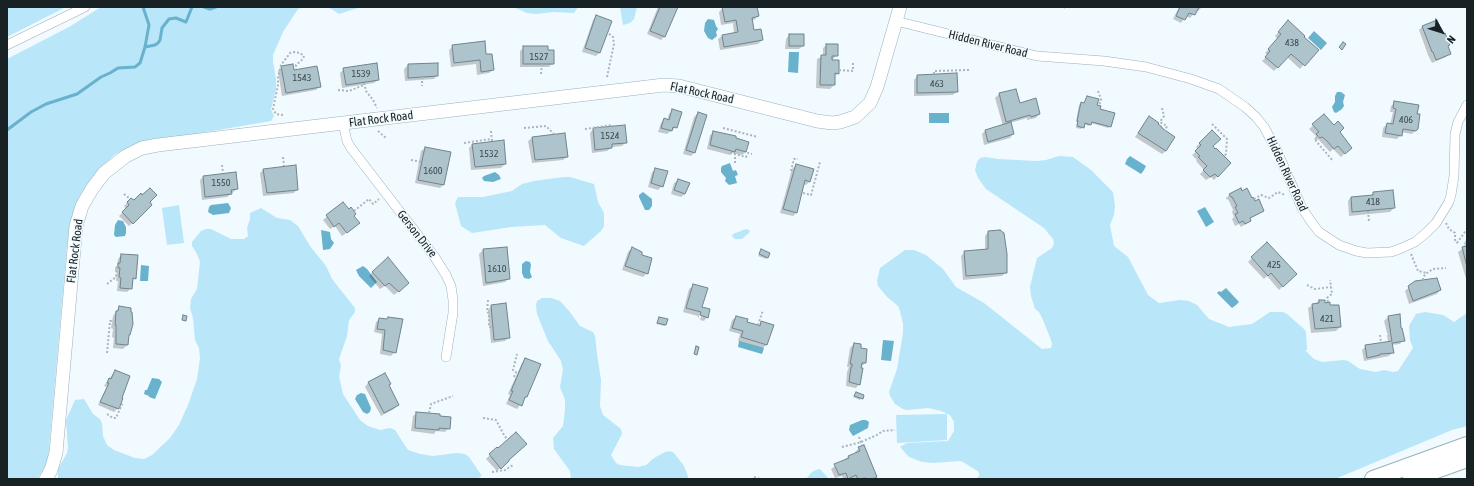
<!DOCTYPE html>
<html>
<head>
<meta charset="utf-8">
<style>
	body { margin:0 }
	#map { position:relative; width:1474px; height:486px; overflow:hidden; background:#f1fafe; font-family:"Asap Condensed",sans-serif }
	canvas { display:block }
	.frame { position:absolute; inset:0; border:8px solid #182124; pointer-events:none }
	.north { position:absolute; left:1422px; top:12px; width:40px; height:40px; -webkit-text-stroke:3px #f1fafe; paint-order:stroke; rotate:129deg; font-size:11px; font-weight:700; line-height:16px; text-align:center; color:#182124 }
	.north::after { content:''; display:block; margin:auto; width:14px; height:18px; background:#182124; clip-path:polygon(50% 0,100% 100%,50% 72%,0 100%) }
</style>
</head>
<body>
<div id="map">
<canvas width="1474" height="486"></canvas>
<div class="frame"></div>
<div class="north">N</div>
</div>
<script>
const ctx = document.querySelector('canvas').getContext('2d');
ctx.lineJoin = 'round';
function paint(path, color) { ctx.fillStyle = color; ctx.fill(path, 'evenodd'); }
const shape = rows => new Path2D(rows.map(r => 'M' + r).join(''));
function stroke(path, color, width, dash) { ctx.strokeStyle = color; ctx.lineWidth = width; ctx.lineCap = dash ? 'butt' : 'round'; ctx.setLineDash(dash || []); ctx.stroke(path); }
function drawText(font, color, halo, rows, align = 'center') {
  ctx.font = font + ' "Asap Condensed",sans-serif'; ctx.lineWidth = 3; ctx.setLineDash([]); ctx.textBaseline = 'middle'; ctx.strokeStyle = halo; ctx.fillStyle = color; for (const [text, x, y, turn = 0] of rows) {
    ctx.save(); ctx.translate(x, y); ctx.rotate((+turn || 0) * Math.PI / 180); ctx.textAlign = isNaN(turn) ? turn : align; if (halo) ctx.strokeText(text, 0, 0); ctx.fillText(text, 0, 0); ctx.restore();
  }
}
paint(shape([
	[7,7,66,7,7,37],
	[101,7,303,7,298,9,283,32,273,55,273,62,276,79,276,90,271,109,274,116,271,121,136,144,114,155,87,184,79,197,67,246,48,460,43,470,37,479,7,479,7,59,69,27],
	[328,7,361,7,339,14],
	[513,7,578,7,574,13,553,12,536,14,527,13],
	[620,7,637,7,634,19,630,23,623,25],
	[1059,156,1073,157,1080,162,1091,170,1113,192,1115,206,1114,215,1110,225,1114,246,1128,257,1148,295,1159,303,1180,300,1189,301,1197,305,1209,319,1229,327,1252,324,1270,312,1283,312,1287,314,1304,329,1306,332,1307,350,1305,350,1314,359,1322,362,1344,360,1348,361,1360,369,1376,372,1384,370,1393,372,1398,371,1413,348,1410,340,1409,326,1416,314,1425,312,1443,315,1454,322,1467,313,1467,426,1452,430,1335,479,976,479,979,476,979,472,963,462,959,461,933,463,922,462,909,457,900,447,907,443,948,441,954,431,954,422,950,415,941,411,928,408,907,410,903,409,895,404,890,396,889,392,897,369,903,333,903,324,900,311,898,306,887,297,878,286,877,281,880,268,905,250,914,250,926,255,943,269,956,287,984,303,1042,349,1051,348,1052,344,1051,340,1043,320,1039,312,1035,309,1031,296,1030,287,1037,258,1052,248,1054,243,1053,239,1044,228,986,189,978,178,975,170,977,162,980,158,985,157,998,159,1037,161,1046,160],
	[564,177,570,177,594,184,598,202,604,213,604,226,601,231,584,246,561,238,545,225,511,227,472,233,461,226,455,203,458,197,483,197,512,191,522,184,534,181],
	[179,205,184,243,167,245,162,208],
	[261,208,277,218,290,220,298,226,310,246,326,266,332,279,355,308,355,312,349,320,347,336,339,359,341,366,339,376,343,394,360,420,368,426,380,430,390,428,395,430,408,450,420,454,433,456,456,453,465,454,469,457,482,476,479,477,482,479,58,479,58,469,67,453,68,448,66,420,75,400,84,399,93,414,100,419,102,423,103,436,107,445,114,450,135,458,144,459,152,455,170,438,179,425,188,405,197,379,200,358,199,348,195,340,193,318,190,308,191,299,197,289,200,262,197,254,192,246,192,242,201,231,206,229,211,229,231,239,244,239,248,236,247,228,250,219,250,213],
	[746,229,749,230,750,232,742,239,735,239,732,236,733,234],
	[542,298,551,298,560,301,569,311,580,326,593,332,595,336,597,354,601,380,600,406,603,415,621,429,622,434,611,455,616,463,620,465,638,467,646,465,654,458,665,452,670,451,674,453,684,466,689,479,571,479,570,471,554,449,553,438,563,426,565,410,565,400,560,387,563,370,561,361,548,341,537,314,536,305,537,301],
	[947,414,947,440,897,443,896,415],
	[820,469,829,479,806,479,812,472,816,470]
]), '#b9e6f9');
paint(shape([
	[708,19,714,20,716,26,718,29,716,32,717,36,712,40,708,38,704,31,705,23],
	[1314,31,1327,43,1321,50,1308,38],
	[789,52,799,52,798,73,788,72],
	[1337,92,1341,92,1345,95,1343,102,1344,106,1342,109,1336,113,1334,112,1332,107,1335,102,1335,96],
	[929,113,949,113,949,123,929,123],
	[1130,156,1146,166,1144,170,1141,174,1125,164,1127,159],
	[730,163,733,171,736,170,738,175,735,176,737,183,729,185,725,181,726,178,721,172,721,168,722,166],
	[495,172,499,175,501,179,493,182,484,181,482,178,484,176],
	[643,192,652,199,652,206,649,210,645,210,639,197,639,195],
	[228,203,231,208,229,213,213,215,208,212,209,207,211,205],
	[1205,207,1214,222,1206,227,1197,211],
	[118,220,123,221,126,227,126,233,125,236,116,237,114,235,115,225],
	[321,230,330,232,331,239,334,243,330,249,323,250],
	[526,261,530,262,531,265,530,272,532,277,529,279,524,278,522,273,522,264],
	[141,265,149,266,148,281,140,281],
	[363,266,367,269,377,282,371,288,359,276,356,270],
	[1226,288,1239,302,1236,305,1232,308,1217,293,1219,291,1221,292],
	[883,340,894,341,891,361,881,360],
	[739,341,764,348,762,354,738,347],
	[152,378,159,379,162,382,155,399,149,397,149,396,144,394,145,390,147,390],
	[361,393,365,394,371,408,370,412,367,414,363,412,355,399,357,395],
	[862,420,866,420,869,422,868,428,853,436,849,430,850,425]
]), '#69b2ce');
paint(shape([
	[658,7,677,7,664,37,661,40,647,34],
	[730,7,756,7,758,16,754,20,751,20,753,31,762,40,758,44,720,50,718,39,722,36,734,33,733,23,721,25,719,12,723,8],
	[1179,7,1202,7,1198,11,1196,11,1190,18,1186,16,1181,23,1173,19],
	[596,16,599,53,596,56,582,52,593,20],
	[1285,25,1302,37,1317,50,1300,69,1287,57,1274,71,1262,61,1268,55,1265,53,1278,39,1275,36],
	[1423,26,1442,35,1449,54,1446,57,1432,63,1428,55,1419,30],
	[789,35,803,46,799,49,785,49,786,39],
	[827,45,837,55,831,61,838,73,834,77,834,85,830,89,816,88,817,59,823,56,823,48],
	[453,46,486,55,493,70,489,73,477,75,476,64,451,67,449,50],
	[524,47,553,63,549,67,520,67,520,51],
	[408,65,437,75,434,79,405,81,404,69],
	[282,67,320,86,316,90,282,96,278,71],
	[344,69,378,80,374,83,342,88,340,73],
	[917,76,957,91,953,95,914,96,914,80],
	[1015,90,1019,104,1039,114,1036,118,1027,120,1027,118,1010,123,1013,134,1010,138,984,145,982,134,985,131,1003,126,995,98,999,94],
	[1087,97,1099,110,1110,126,1108,128,1091,123,1089,126,1084,124,1081,129,1076,128,1077,122,1076,122,1079,105,1081,103,1082,108],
	[1395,102,1417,129,1412,134,1401,132,1401,135,1397,139,1382,137,1383,128,1387,124,1390,125,1393,112,1390,112,1391,106],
	[673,110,676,127,667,134,658,132,661,123,664,119,667,120,669,114],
	[698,113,695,152,691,156,683,154,694,117],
	[1324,116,1338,132,1347,151,1341,157,1333,149,1330,152,1318,139,1316,141,1314,139,1316,136,1309,129],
	[1146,121,1166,151,1162,154,1135,137],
	[593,129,626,142,622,146,612,147,607,151,592,153,590,133],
	[1212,131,1212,147,1230,163,1214,180,1211,177,1206,180,1200,174,1204,170,1196,161,1197,160,1192,155,1198,150,1196,147],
	[714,132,734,139,746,152,742,155,732,153,730,155,707,149,710,135],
	[564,134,567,157,563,160,532,163,528,141,532,138],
	[473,144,505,164,501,168,471,170,469,148],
	[425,148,443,185,440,188,415,183,421,151],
	[796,165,810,181,806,185,803,184,796,213,793,216,780,213,792,169],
	[656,169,662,186,658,190,648,187,652,172],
	[263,170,297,189,294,193,263,196,260,173],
	[203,177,237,189,227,197,202,200,200,180],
	[678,180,685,194,681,197,671,194,674,183],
	[1373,193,1394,208,1390,212,1349,216,1348,201,1351,197,1371,196],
	[1229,195,1251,199,1263,211,1259,214,1249,219,1250,220,1246,224,1241,227,1239,224,1235,226,1232,219,1234,217,1232,212,1233,210,1228,199,1227,200,1226,198],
	[142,196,151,205,129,226,119,216,126,209,124,206,131,199,134,202],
	[343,203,353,216,355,227,342,236,335,226,330,229,323,220],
	[988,232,1006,272,1002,276,963,280,961,256,965,252,985,250,985,236],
	[1467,239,1467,282,1458,252,1465,247,1464,243],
	[1267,243,1296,274,1279,290,1267,276,1264,279,1248,262],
	[506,248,509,278,505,282,483,286,479,254,483,250],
	[632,248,647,273,643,277,622,270,628,252],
	[760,252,769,254,767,258,766,259,758,256],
	[121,255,135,278,132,281,131,288,127,292,117,291,118,281,116,281,117,271,115,271,115,268,117,266,118,259],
	[373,272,404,287,394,295,385,286,380,289,369,276],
	[1415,282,1440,290,1437,294,1409,304,1405,291],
	[693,286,701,308,707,317,704,321,700,320,703,311,701,311,698,319,698,316,683,312,689,289],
	[1319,301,1325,304,1340,327,1336,331,1311,333,1308,308],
	[491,306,509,337,505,341,491,343,488,310],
	[119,307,129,335,127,345,123,349,113,348,114,338,112,337,113,329,111,328,113,316],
	[1399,315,1400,327,1403,340,1400,344,1391,345,1393,352,1389,356,1364,361,1362,350,1366,346,1388,342,1387,335,1388,334,1387,333,1384,321,1388,317],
	[736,317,746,323,758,326,761,323,767,344,763,348,738,341,740,334,729,331,732,320],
	[388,318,395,352,391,356,380,354,382,334,374,332,376,322,380,319,386,320],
	[659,318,666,325,664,326,656,324],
	[854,344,860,349,866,350,865,363,861,367,859,384,856,388,846,386,847,372,849,367,847,367,850,348],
	[526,359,526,397,517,409,506,404,510,395,508,394,522,363],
	[115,371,120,398,118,408,114,412,98,405,107,387,104,386,106,383],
	[368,383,388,385,398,405,394,409,381,416,365,387],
	[856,393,862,398,860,400,853,397],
	[417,413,439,416,449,428,445,432,436,431,434,434,411,431,413,416],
	[497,448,508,461,497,471,486,459],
	[859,448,876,477,874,479,843,479,842,476,835,478,831,469,848,457,856,454,855,452]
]), '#0003');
stroke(shape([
	[204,7,210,9,216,7],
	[145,47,155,45,158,43,160,40,162,28,169,19,176,18,186,22,192,7],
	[7,130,31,112,46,104,77,94,101,77,110,73,118,68,135,67,140,63,145,47,149,25,143,7]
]), '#69b2ce', 3);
const building = shape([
	[660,7,678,7,665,37,650,31,660,7],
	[722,7,757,7,759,16,752,18,754,30,761,29,763,40,724,47,722,35,738,32,736,20,725,22,722,7],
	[1180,7,1199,7,1195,15,1189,13,1185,20,1176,16,1180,7],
	[596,15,612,21,600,53,585,48,596,15],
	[1288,20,1305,36,1304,37,1319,50,1305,66,1291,54,1278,68,1265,57,1270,51,1268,49,1281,34,1278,32,1288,20],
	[1437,20,1443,34,1445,33,1450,45,1448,46,1451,54,1436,60,1433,52,1432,52,1422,26,1437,20],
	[789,34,804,34,804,46,789,46,789,34],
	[485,41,486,54,492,54,494,70,481,72,480,60,454,63,452,45,485,41],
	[1343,42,1346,44,1342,50,1339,47,1343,42],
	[826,44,838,44,838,56,832,56,832,60,839,60,839,74,835,73,835,85,820,85,821,55,826,55,826,44],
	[523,46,548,46,548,50,554,50,554,64,523,64,523,46],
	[377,63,379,80,346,85,343,68,377,63],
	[438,63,438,76,408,78,408,64,438,63],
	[293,64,294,70,317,66,321,87,286,93,281,66,293,64],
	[957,73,958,92,917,93,917,75,957,73],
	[1016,89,1020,103,1036,98,1040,114,1031,117,1030,115,1006,122,999,93,1016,89],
	[1087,96,1099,99,1097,105,1101,106,1100,109,1115,113,1111,127,1092,122,1091,125,1085,123,1084,128,1077,126,1078,121,1077,121,1081,102,1084,103,1087,96],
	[1394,101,1419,105,1417,114,1420,114,1418,129,1416,131,1403,129,1402,136,1385,133,1387,123,1393,124,1396,109,1393,108,1394,101],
	[672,109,682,112,677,128,673,127,672,131,661,128,664,118,669,120,672,109],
	[698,112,707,115,695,153,686,150,698,112],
	[1324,114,1334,125,1338,121,1344,128,1340,132,1352,148,1345,154,1338,146,1334,149,1326,140,1322,137,1320,138,1316,134,1319,132,1312,124,1324,114],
	[1149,116,1159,123,1158,124,1162,127,1162,128,1175,137,1166,151,1138,133,1149,116],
	[1011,122,1014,134,988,142,985,130,1011,122],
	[625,125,627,143,612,144,612,148,595,150,593,128,625,125],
	[1212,130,1221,139,1213,146,1215,149,1216,148,1231,163,1218,177,1215,174,1210,177,1203,170,1207,166,1198,157,1200,156,1195,151,1201,145,1199,143,1212,130],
	[713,131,736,136,736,138,749,142,746,152,736,149,735,152,710,145,713,131],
	[565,133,568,157,535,160,532,137,565,133],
	[504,140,506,164,475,167,472,144,504,140],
	[425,147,451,152,444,185,418,180,425,147],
	[796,164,814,169,810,182,805,180,797,213,783,209,796,164],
	[296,165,298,190,267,193,263,169,296,165],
	[655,168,668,171,663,187,651,183,655,168],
	[236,172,238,189,231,190,232,194,205,197,203,176,236,172],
	[678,179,690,183,685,194,674,190,678,179],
	[150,188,157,195,150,202,152,205,133,224,122,212,129,205,127,202,131,198,134,200,141,193,142,195,150,188],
	[1241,188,1242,191,1247,188,1252,198,1253,197,1255,201,1259,199,1264,211,1250,218,1251,221,1245,224,1243,221,1239,223,1235,214,1238,213,1235,207,1237,206,1232,197,1231,197,1229,194,1241,188],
	[1393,190,1395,208,1352,212,1351,197,1373,195,1373,192,1393,190],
	[343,202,349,209,351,207,356,214,354,216,360,223,347,233,339,223,334,227,326,215,343,202],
	[1000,230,1004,233,1007,254,1007,273,966,276,964,251,988,249,988,231,1000,230],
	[1267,242,1297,274,1283,287,1271,273,1268,276,1251,257,1267,242],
	[1467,246,1467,267,1462,247,1467,246],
	[507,247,510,279,486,283,483,249,507,247],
	[632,247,642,252,642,255,652,258,648,274,625,266,632,247],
	[761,249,770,253,768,258,759,254,761,249],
	[121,254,138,255,136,279,133,278,132,289,120,288,121,278,119,277,120,268,118,268,118,263,120,263,121,254],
	[388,257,409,283,399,292,389,283,385,286,372,272,388,257],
	[1437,278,1441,290,1413,301,1408,286,1415,281,1437,278],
	[693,284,708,288,702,307,710,309,708,318,700,315,701,312,686,308,693,284],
	[1319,300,1325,300,1325,303,1330,302,1330,305,1339,305,1341,327,1315,329,1312,304,1319,303,1319,300],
	[506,303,510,338,494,340,491,305,506,303],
	[119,306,131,308,131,312,132,312,133,324,130,335,129,335,128,345,116,344,116,325,115,325,116,311,118,311,119,306],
	[1400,314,1401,328,1402,328,1405,341,1392,343,1394,353,1380,354,1380,355,1367,358,1365,345,1392,341,1390,330,1391,330,1390,329,1388,316,1400,314],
	[183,315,187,316,186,321,182,320,183,315],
	[736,316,748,319,747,322,758,325,760,326,761,321,774,325,767,345,741,337,743,331,732,328,736,316],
	[388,317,403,319,396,353,383,350,385,330,377,329,379,318,387,319,388,317],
	[659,317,668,319,666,325,657,323,659,317],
	[854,343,861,344,861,348,867,349,866,363,862,363,861,368,863,368,860,385,849,382,851,367,852,367,852,364,850,364,854,343],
	[696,346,699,347,697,355,694,354,696,346],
	[525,358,541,364,527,397,525,397,522,406,509,400,513,391,511,391,525,358],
	[115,370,130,376,122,398,123,398,119,409,100,402,109,383,107,383,109,378,111,379,115,370],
	[385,373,391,384,389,385,399,405,384,413,368,382,385,373],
	[856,392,864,395,863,399,854,396,856,392],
	[416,412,440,414,440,416,451,417,450,429,439,428,439,430,415,428,416,412],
	[516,432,527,444,509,460,509,461,501,469,489,454,497,447,498,448,516,432],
	[864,445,877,477,873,479,867,479,866,478,858,479,856,475,848,479,846,473,839,475,834,464,849,458,848,456,860,451,858,447,864,445]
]);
paint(building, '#adc4cd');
stroke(building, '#6f848e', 1);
const street = shape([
	[896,21,1037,56,1104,61,1146,67,1191,79,1219,89,1245,107,1256,117,1264,127,1277,151,1302,208,1312,223,1319,232,1339,245,1356,251,1367,253,1391,252,1402,248,1415,242,1426,233,1436,223,1449,202,1451,195,1454,176,1455,134,1458,122,1467,105],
	[7,45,85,7],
	[343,123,347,141,351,148,434,256,446,275,451,286,453,300,453,313,446,357]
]);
const secondary = shape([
	[46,479,51,470,56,453,76,226,82,206,92,189,104,173,126,156,142,148,158,145,664,85,679,86,817,121,832,123,840,122,855,117,870,103,877,87,900,7]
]);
const highway = shape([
	[1373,479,1467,445],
	[1411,479,1467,459]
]);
stroke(street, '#9bb1bb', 10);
stroke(secondary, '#9bb1bb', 14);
stroke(highway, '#9bb1bb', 18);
stroke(shape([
	[1064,7,1065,8],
	[839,70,853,71,853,62],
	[541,74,542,64],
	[934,74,934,71,969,70],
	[422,77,422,86],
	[607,77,614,44,613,37,608,33],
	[364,83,366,91,373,100,377,108],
	[338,90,349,91,364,85],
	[1098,91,1101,99,1099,106],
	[1162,108,1164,116,1160,122,1167,126,1165,131],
	[283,115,276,114,273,109,278,85,278,77,281,65,290,53,294,52,300,53,304,56,303,59,296,65,296,69],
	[1212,124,1227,139,1226,154,1224,156],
	[524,128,546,126,554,134],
	[723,128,758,137],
	[585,129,612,125,612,126],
	[378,131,386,138],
	[491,131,492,141],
	[1318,136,1316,141,1333,161],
	[464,143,491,139],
	[730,153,735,154],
	[283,157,284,166],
	[411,160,422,162],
	[735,163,735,154,746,157,748,153,752,154],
	[222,165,223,173],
	[791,171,794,159,798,159],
	[803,193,811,195,820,162],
	[124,194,130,199],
	[1254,199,1261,195,1269,198,1278,192,1285,195],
	[354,211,369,199,373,204,379,199],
	[1368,211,1369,221],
	[1446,223,1449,229,1455,233,1455,240,1457,243],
	[1457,243,1467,229],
	[1411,254,1418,271,1427,273],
	[1423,280,1423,277,1427,273,1433,269,1446,268],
	[107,284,116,277,117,265,118,265],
	[1307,285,1315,289,1331,287],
	[488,300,487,311,489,314,489,327,493,327],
	[1328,302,1327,298,1332,294,1330,280],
	[758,325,763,310],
	[1380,335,1381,343],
	[107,353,110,321,115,321],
	[514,377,516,372,513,370,517,354],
	[429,413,431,404,453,396],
	[107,414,113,418,116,418,123,402],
	[483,418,496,420,504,435,508,440],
	[859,437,862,445],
	[842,447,861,442,877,435,883,431,895,430],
	[492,472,505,470,513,465],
	[754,477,760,479]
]), '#acb5b9', 2, [2, 2]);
stroke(street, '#fff', 9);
stroke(secondary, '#fff', 13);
stroke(highway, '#fff', 16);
drawText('10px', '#3d4a4e', null, [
	["438",1292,43],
	["1527",539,57],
	["1539",361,74],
	["1543",302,78],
	["463",937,84],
	["406",1406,120],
	["1524",610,136],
	["1532",489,154],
	["1600",433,171],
	["1550",221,183],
	["418",1373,202],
	["425",1274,265],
	["1610",497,269],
	["421",1327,319]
]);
drawText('12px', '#182124', '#f1fafe', [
	["Hidden River Road",988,44,14],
	["Flat Rock Road",702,93,12],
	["Flat Rock Road",381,119,-7],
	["Hidden River Road",1287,174,65],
	["Gerson Drive",417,234,52],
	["Flat Rock Road",75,251,-83]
]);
</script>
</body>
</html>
